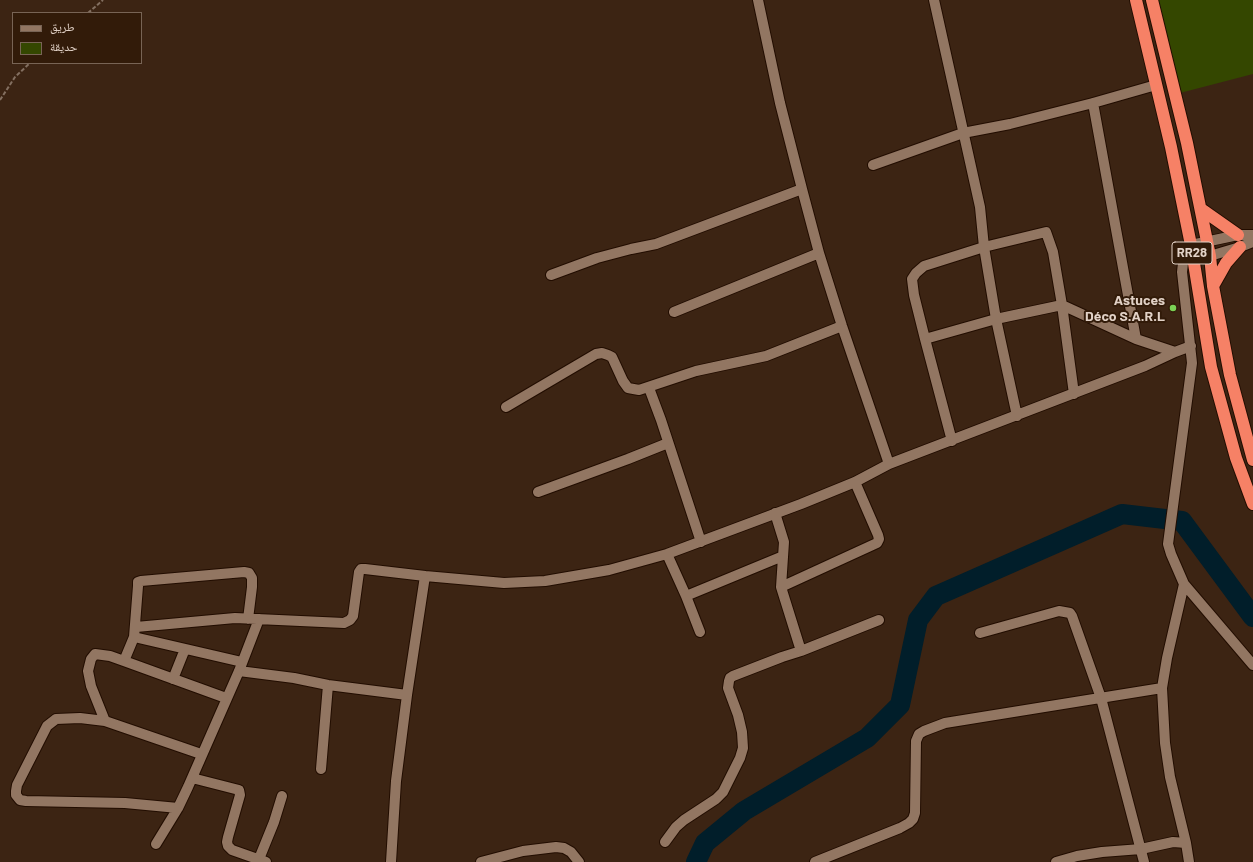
<!DOCTYPE html>
<html>
<head>
<meta charset="utf-8">
<style>
	body { margin:0 }
	#map { position:relative; width:1253px; height:862px; overflow:hidden; background:#3c2413; font-family:Barlow,"Noto Naskh Arabic",sans-serif }
	canvas { display:block }
	.legend { position:absolute; left:12px; top:12px; width:130px; height:52px; box-sizing:border-box; background:#321b09; border:1px solid #786455; margin:0; padding:5px 7px; list-style:none; font-size:12px; color:#e2d2c7 }
	.legend li { display:flex; align-items:center; gap:8px; height:20px }
	.legend b { width:20px; border:1px solid #786455 }
</style>
</head>
<body>
<div id="map">
<canvas width="1253" height="862"></canvas>
<ul class="legend">
<li><b style="height:5px;background:#927662"></b>طريق</li>
<li><b style="height:11px;background:#344700"></b>حديقة</li>
</ul>
</div>
<script>
const ctx = document.querySelector('canvas').getContext('2d');
ctx.lineJoin = 'round';
function paint(path, color) { ctx.fillStyle = color; ctx.fill(path, 'evenodd'); }
const shape = rows => new Path2D(rows.map(r => 'M' + r).join(''));
function stroke(path, color, width, dash) { ctx.strokeStyle = color; ctx.lineWidth = width; ctx.lineCap = dash ? 'butt' : 'round'; ctx.setLineDash(dash || []); ctx.stroke(path); }
function drawText(font, color, halo, rows, align = 'center') {
  ctx.font = font + ' Barlow,sans-serif'; ctx.lineWidth = 4; ctx.setLineDash([]); ctx.textBaseline = 'middle'; ctx.strokeStyle = halo; ctx.fillStyle = color; for (const [text, x, y, turn = 0] of rows) {
    ctx.save(); ctx.translate(x, y); ctx.rotate((+turn || 0) * Math.PI / 180); ctx.textAlign = isNaN(turn) ? turn : align; if (halo) ctx.strokeText(text, 0, 0); ctx.fillText(text, 0, 0); ctx.restore();
  }
}
paint(shape([
	[1155,0,1253,0,1253,74,1180,93]
]), '#344700');
stroke(shape([
	[696,862,705,843,744,811,867,738,900,705,918,620,936,596,1122,514,1182,521,1253,617]
]), '#011e2a', 20);
const minor = shape([
	[758,0,780,103,802,189],
	[934,0,980,207,984,247,996,319,1017,416],
	[1093,103,1136,339],
	[873,165,963,133,1010,124,1093,103,1156,85],
	[1253,235,1238,235,1191,245,1183,263,1182,272,1192,363,1168,544,1171,554,1184,584,1253,665],
	[1186,259,1193,261,1240,247,1253,242],
	[551,275,597,258,631,249,656,244,802,189,819,253],
	[674,312,819,253,842,326,889,464],
	[925,339,952,441],
	[649,388,661,420,701,542],
	[1074,394,1062,305,1053,252,1046,232,984,247,924,266,916,273,912,279,914,295,925,339,996,319,1062,305,1136,339,1175,352],
	[506,407,596,354,602,353,608,355,612,357,623,381,628,388,639,390,696,371,766,356,842,326],
	[538,492,628,459,668,443],
	[775,513,784,542,781,587,801,651],
	[667,554,686,596,700,632],
	[1184,584,1167,658,1162,688,1165,743,1170,777,1186,843,1189,862],
	[781,587,877,543,879,539,878,535,855,482],
	[686,596,783,556],
	[136,627,235,618,344,623,350,620,353,616,359,572,361,569,365,569,425,576],
	[980,633,1059,611,1070,613,1072,616,1101,698,1144,862],
	[134,637,242,662],
	[124,661,134,637,138,586,138,582,141,581,244,572,249,573,252,578,252,587,248,619],
	[239,671,294,678,328,685,407,695],
	[173,679,185,649],
	[105,721,91,686,88,671,91,659,95,654,110,656,124,661,226,698],
	[321,769,328,685],
	[192,778,239,790,240,795,228,837,227,842,228,846,232,850,266,862],
	[178,808,125,803,26,801,20,800,16,795,16,791,17,785,47,726,56,719,80,718,105,721,201,754],
	[665,842,676,827,684,820,716,799,723,792,740,758,743,748,742,732,738,715,728,688,729,681,730,678,733,676,782,657,801,651,879,620],
	[156,844,178,808,188,787,239,671,259,619],
	[259,859,274,822,282,796],
	[391,862,396,781,407,695,425,576,504,583,545,581,609,570,667,554,801,504,855,482,889,464,1145,366,1175,352,1191,346],
	[481,862,523,851,556,847,564,848,571,852,579,862],
	[815,862,900,828,909,823,913,819,915,813,916,741,919,734,924,731,945,723,1162,688],
	[1056,862,1077,856,1102,852,1141,849,1173,842,1186,843]
]);
const highway = shape([
	[1136,0,1171,147,1191,245,1211,367,1236,458,1253,504],
	[1152,0,1187,143,1210,256,1213,286,1230,375,1253,460],
	[1201,209,1238,235],
	[1213,286,1226,263,1240,247]
]);
stroke(minor, '#220d00', 12);
stroke(highway, '#220d00', 14);
stroke(shape([
	[88,13,103,0],
	[0,100,15,77,30,63]
]), '#836f60', 2, [4, 2]);
stroke(minor, '#927662', 10);
stroke(highway, '#f68166', 12);
for (const [x, y, r, color] of [
	[1173,308,4,"#7bd155"]
]) { const dot = new Path2D(); dot.arc(x, y, r, 0, 2 * Math.PI); ctx.fillStyle = color; ctx.fill(dot); stroke(dot, '#321b09', 1.5); }
for (const [x, y, w] of [
	[1192,253,40]
]) { const box = new Path2D(); box.roundRect(x - w / 2, y - 11, w, 22, 3); ctx.fillStyle = '#321b09'; ctx.fill(box); stroke(box, '#e2d2c7', 1); }
drawText('bold 13px', '#e2d2c7', null, [
	["RR28",1192,253]
]);
drawText('bold 14px', '#e2d2c7', '#321b09', [
	["Astuces",1165,300],
	["Déco S.A.R.L",1165,316]
], 'right');
</script>
</body>
</html>
